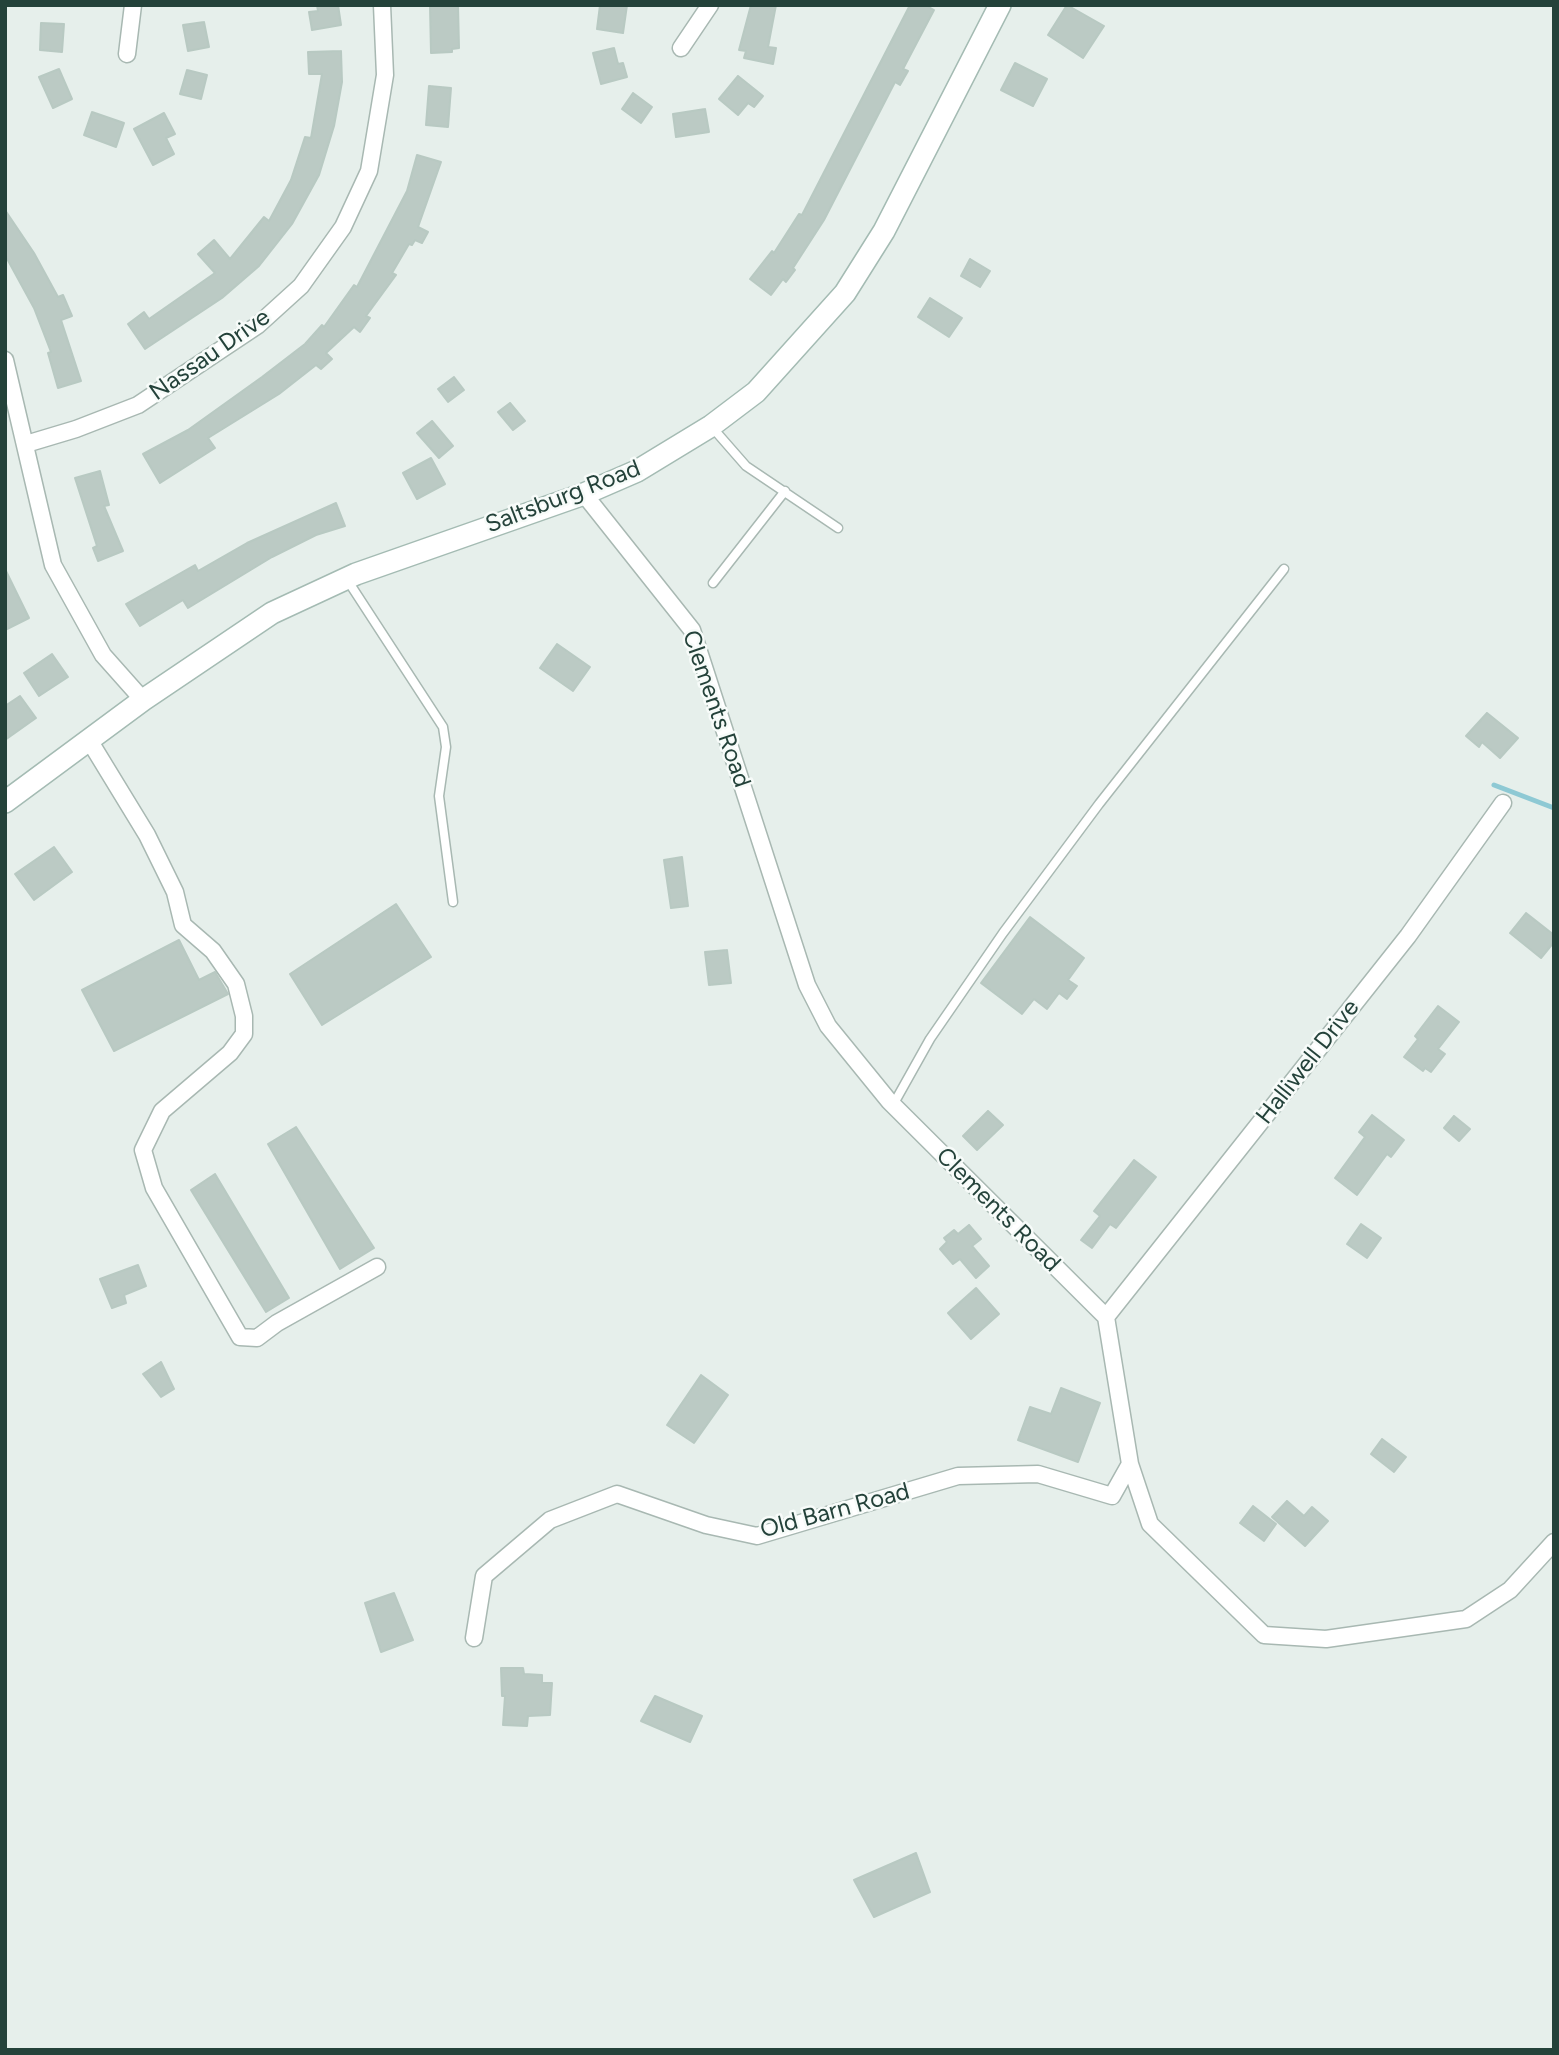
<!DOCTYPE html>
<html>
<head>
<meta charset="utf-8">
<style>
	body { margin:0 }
	#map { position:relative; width:1559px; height:2055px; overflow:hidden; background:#e6efeb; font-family:Figtree,sans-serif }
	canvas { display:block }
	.frame { position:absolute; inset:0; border:7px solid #24423a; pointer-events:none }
</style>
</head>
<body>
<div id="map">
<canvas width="1559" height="2055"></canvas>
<div class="frame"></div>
</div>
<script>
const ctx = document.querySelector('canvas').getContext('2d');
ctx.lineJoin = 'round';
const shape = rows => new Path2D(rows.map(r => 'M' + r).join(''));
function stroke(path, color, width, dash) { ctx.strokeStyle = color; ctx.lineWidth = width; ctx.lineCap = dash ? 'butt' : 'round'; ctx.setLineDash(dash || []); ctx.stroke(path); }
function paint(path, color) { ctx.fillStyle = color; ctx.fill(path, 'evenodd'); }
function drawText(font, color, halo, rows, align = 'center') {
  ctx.font = font + ' Figtree,sans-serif'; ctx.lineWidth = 5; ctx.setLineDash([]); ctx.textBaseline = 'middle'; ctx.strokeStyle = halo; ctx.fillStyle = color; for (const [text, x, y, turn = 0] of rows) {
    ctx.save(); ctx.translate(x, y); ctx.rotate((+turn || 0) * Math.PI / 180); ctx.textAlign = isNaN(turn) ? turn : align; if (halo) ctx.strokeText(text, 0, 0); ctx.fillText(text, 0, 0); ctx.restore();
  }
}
stroke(shape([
	[1494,785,1554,808]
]), '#8ec9d4', 5);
const building = shape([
	[317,5,338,5,341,25,312,30,309,12,318,11,317,5],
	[430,5,458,5,459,48,452,49,452,52,431,53,430,5],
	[600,5,627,5,623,33,597,29,600,5],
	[751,5,776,5,768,47,776,48,773,64,744,58,746,51,739,50,751,5],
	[910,5,925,5,934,10,903,69,908,71,900,85,895,82,824,220,793,268,795,270,786,282,783,279,771,295,750,279,772,251,774,253,799,214,802,215,910,5],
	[1067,5,1104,26,1083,58,1048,35,1067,5],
	[204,22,209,47,188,51,183,25,204,22],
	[41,23,64,24,62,52,40,50,41,23],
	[614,48,618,64,623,63,627,77,601,84,593,53,614,48],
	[341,51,342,82,334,126,319,175,292,224,259,266,222,298,145,349,128,324,144,312,149,319,215,273,198,254,214,240,230,259,264,217,269,221,291,180,305,137,311,138,322,74,309,74,308,52,341,51],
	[1015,63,1047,79,1033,106,1001,90,1015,63],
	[59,69,72,99,53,108,39,77,59,69],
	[187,70,207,75,201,99,180,94,187,70],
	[738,76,763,96,754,107,748,103,738,115,719,99,738,76],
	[429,86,451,88,448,127,426,125,429,86],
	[633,93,652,107,641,123,622,109,633,93],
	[705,109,709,132,676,137,673,114,705,109],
	[92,112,124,123,116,147,84,135,92,112],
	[164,113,175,134,166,138,174,154,153,165,134,129,164,113],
	[417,155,441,162,418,227,428,232,422,243,415,240,412,245,409,244,392,273,396,275,366,316,370,318,360,332,354,327,326,353,332,359,321,369,316,365,279,394,208,438,215,448,160,483,143,454,188,430,262,377,305,344,322,325,324,327,354,285,357,287,407,191,417,155],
	[5,210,34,253,58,297,63,295,72,316,61,320,81,381,58,388,48,353,51,352,34,308,5,255,5,210],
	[970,259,990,271,980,287,961,276,970,259],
	[930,298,962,318,949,337,918,317,930,298],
	[454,377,464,390,448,402,438,389,454,377],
	[510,403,525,421,513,430,498,412,510,403],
	[432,421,453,446,439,458,417,433,432,421],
	[431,458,445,484,417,499,403,473,431,458],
	[100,471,109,505,104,506,123,551,98,561,93,548,97,546,75,478,100,471],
	[336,503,345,526,316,535,272,557,188,608,183,600,140,626,126,604,195,565,198,571,247,543,336,503],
	[5,569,29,618,5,630,5,569],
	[557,644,590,667,573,691,540,668,557,644],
	[52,654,68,677,39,696,24,673,52,654],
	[20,696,36,718,5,740,5,706,20,696],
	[1487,713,1518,738,1500,758,1482,742,1479,747,1466,736,1487,713],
	[54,847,72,872,34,900,15,874,54,847],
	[682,857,688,906,671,908,664,860,682,857],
	[396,904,431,957,322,1025,290,974,396,904],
	[1526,913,1554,935,1554,942,1541,958,1510,933,1526,913],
	[1030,917,1084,958,1068,980,1077,986,1067,999,1059,993,1047,1009,1034,999,1022,1014,981,983,1030,917],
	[179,940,199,980,215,972,228,994,114,1051,82,990,179,940],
	[727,950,731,983,709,985,705,952,727,950],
	[1438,1006,1459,1022,1438,1049,1445,1054,1431,1072,1425,1068,1423,1071,1404,1057,1418,1039,1415,1036,1438,1006],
	[988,1111,1003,1125,977,1150,963,1136,988,1111],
	[1372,1115,1404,1140,1391,1157,1387,1154,1357,1195,1335,1178,1365,1137,1359,1132,1372,1115],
	[1454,1116,1470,1129,1459,1141,1444,1128,1454,1116],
	[296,1127,374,1248,340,1269,268,1144,296,1127],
	[1134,1160,1156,1177,1116,1228,1110,1224,1092,1248,1081,1240,1100,1216,1094,1211,1134,1160],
	[215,1174,289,1298,266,1312,191,1190,215,1174],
	[1361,1224,1381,1238,1367,1258,1347,1244,1361,1224],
	[969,1225,981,1239,972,1246,989,1266,976,1278,960,1259,953,1264,940,1249,947,1242,944,1238,954,1230,958,1234,969,1225],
	[138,1265,146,1286,124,1295,126,1303,112,1308,100,1279,138,1265],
	[976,1288,999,1314,971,1339,948,1313,976,1288],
	[161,1362,174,1389,161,1397,143,1374,161,1362],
	[701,1375,728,1395,694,1443,667,1425,701,1375],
	[1061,1388,1100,1403,1078,1462,1018,1440,1030,1407,1051,1414,1061,1388],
	[1382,1439,1406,1457,1394,1472,1371,1454,1382,1439],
	[1287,1501,1304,1516,1312,1507,1328,1521,1305,1546,1272,1517,1287,1501],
	[1253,1506,1276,1524,1264,1541,1240,1523,1253,1506],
	[394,1593,413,1640,381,1652,365,1603,394,1593],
	[501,1668,523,1668,524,1674,542,1675,542,1683,552,1683,550,1715,528,1716,527,1726,503,1725,505,1696,502,1696,501,1668],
	[655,1696,702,1716,690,1742,641,1721,655,1696],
	[916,1853,930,1892,874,1917,854,1880,916,1853]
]);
paint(building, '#bbcac4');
stroke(building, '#b8c9c2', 2);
const service = shape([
	[711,426,746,466,838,528],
	[348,581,443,727,446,747,439,796,453,902],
	[713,583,785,491],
	[893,1105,930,1039,1003,933,1099,804,1284,569]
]);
const minor = shape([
	[681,48,710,5],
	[127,54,133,5],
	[5,360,53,565,103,655,143,700],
	[26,444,76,429,138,405,258,325,301,286,343,227,369,171,385,75,382,5],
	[584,494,692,630,807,985,828,1026,889,1101,1106,1317,1130,1464,1150,1524,1264,1635,1326,1639,1466,1619,1510,1590,1554,1542],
	[89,740,147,835,175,892,183,925,213,951,236,984,244,1016,244,1034,230,1053,162,1111,143,1150,154,1188,240,1337,257,1338,277,1323,377,1267],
	[1106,1317,1408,936,1503,803],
	[474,1638,484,1576,550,1520,617,1494,706,1525,757,1536,958,1476,1038,1474,1112,1496,1130,1464]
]);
const secondary = shape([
	[5,802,143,700,272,613,356,574,584,494,637,471,711,426,756,392,845,293,884,231,1000,5]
]);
stroke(service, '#a8b8b2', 11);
stroke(minor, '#a8b8b2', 19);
stroke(secondary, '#a4bbb3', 24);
stroke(service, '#fff', 8);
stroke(minor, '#fff', 16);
stroke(secondary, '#fff', 21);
drawText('24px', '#24423a', '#f7fbf9', [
	["Nassau Drive",210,355,-35],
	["Saltsburg Road",563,497,-21],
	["Clements Road",716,709,71],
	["Halliwell Drive",1308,1062,-52],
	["Clements Road",998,1210,45],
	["Old Barn Road",835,1511,-15]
]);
</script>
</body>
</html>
